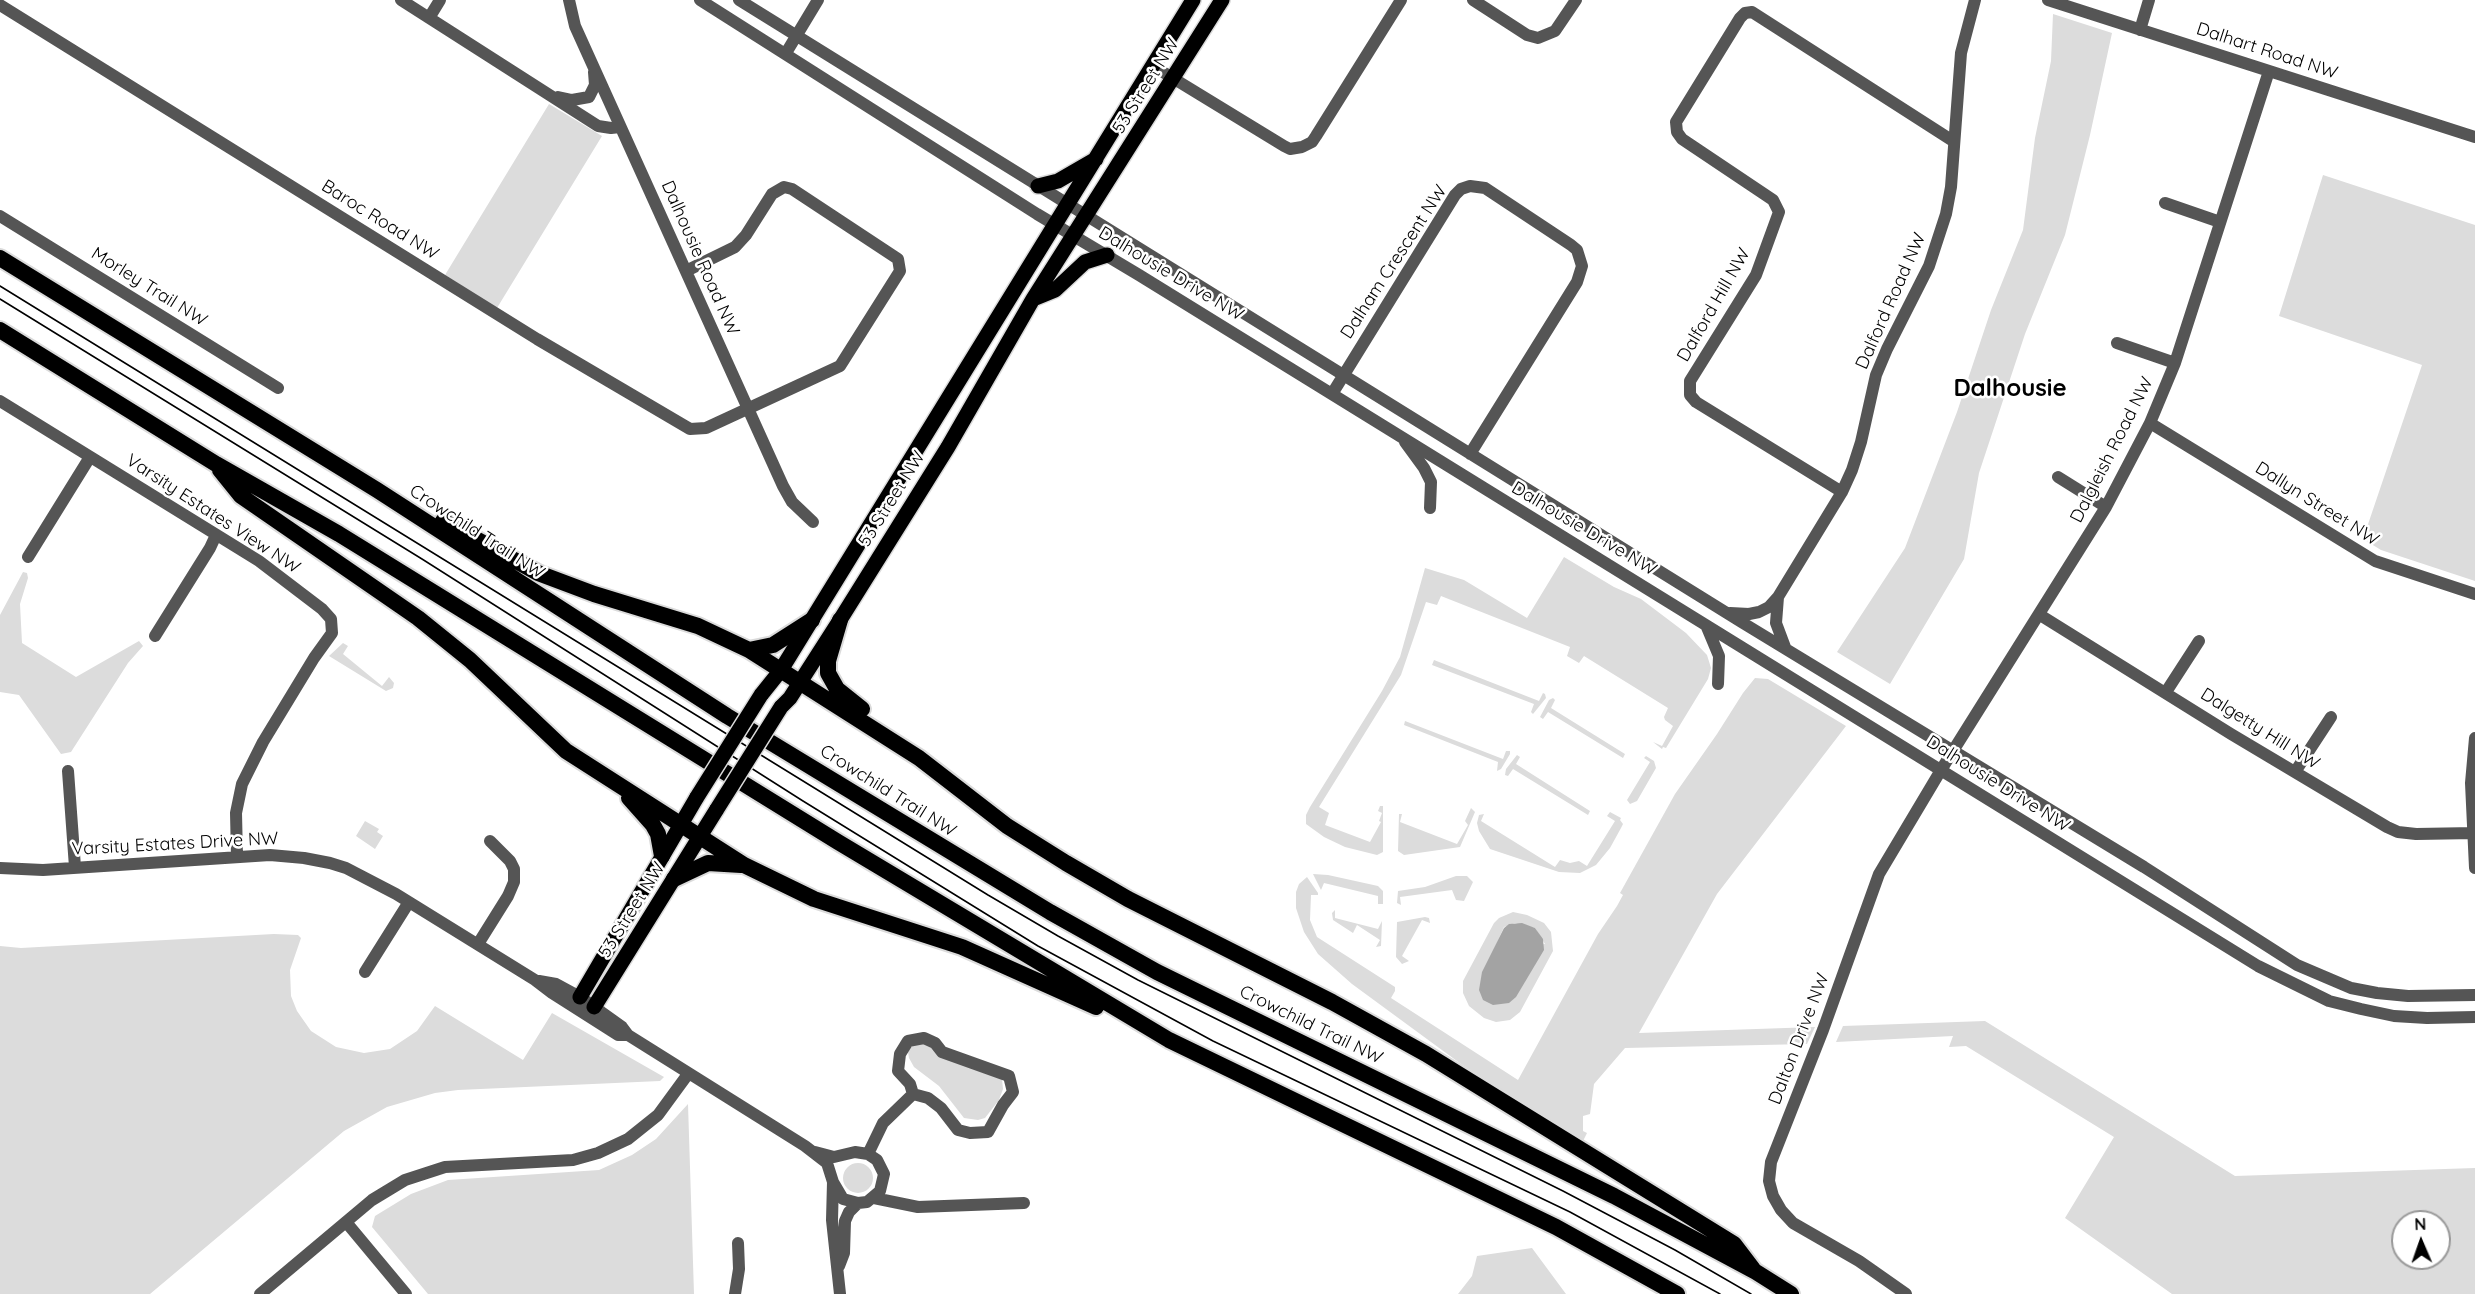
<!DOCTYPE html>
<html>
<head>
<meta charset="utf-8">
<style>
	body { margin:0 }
	#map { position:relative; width:2475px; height:1294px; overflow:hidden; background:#fff; font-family:Quicksand,sans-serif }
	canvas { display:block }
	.north { position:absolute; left:2391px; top:1210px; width:60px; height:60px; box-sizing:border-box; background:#fff; border:2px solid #999; border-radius:50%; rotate:358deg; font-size:16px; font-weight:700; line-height:24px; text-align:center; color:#000 }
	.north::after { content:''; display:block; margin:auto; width:21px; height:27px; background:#000; clip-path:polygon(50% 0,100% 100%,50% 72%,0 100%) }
</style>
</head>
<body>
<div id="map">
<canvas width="2475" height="1294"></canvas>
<div class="north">N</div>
</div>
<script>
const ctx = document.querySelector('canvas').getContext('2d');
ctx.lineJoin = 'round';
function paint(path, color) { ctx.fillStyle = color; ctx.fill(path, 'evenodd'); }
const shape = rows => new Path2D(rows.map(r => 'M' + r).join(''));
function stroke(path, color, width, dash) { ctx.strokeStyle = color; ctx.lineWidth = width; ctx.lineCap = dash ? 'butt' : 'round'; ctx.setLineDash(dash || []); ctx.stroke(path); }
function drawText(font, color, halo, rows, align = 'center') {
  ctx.font = font + ' Quicksand,sans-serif'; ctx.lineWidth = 5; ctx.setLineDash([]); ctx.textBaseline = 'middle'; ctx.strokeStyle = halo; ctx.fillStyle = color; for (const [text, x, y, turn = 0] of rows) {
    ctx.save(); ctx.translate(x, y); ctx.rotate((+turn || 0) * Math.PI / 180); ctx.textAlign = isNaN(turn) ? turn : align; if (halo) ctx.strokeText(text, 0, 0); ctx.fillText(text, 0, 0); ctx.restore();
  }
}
paint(shape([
	[2053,14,2112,33,2090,135,2065,235,2025,334,1979,473,1964,559,1890,684,1837,652,1905,548,1957,412,1991,310,2023,230,2035,138,2051,61],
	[549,104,602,136,497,308,445,275],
	[2323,175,2475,225,2475,581,2381,550,2363,539,2422,365,2279,316],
	[1564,557,1614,587,1641,599,1686,633,1707,655,1711,668,1708,679,1666,748,1663,747,1662,749,1653,742,1662,746,1673,726,1665,720,1664,717,1668,708,1584,656,1579,663,1567,656,1570,647,1441,596,1437,605,1426,602,1401,675,1319,807,1329,813,1325,825,1370,842,1381,822,1379,821,1382,813,1378,811,1380,806,1383,806,1383,852,1377,855,1345,847,1324,837,1306,824,1306,815,1310,807,1382,691,1400,657,1425,568,1464,580,1527,618],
	[23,572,27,573,28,578,20,604,22,643,76,677,139,641,143,646,128,663,71,752,61,754,19,695,0,692,0,615],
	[343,643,348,646,343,654,382,686,389,677,394,683,393,688,386,691,329,656],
	[1434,660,1539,701,1543,693,1545,694,1546,698,1533,714,1531,712,1534,704,1432,665],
	[1755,678,1768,679,1846,726,1717,894,1639,1033,1815,1027,1807,1044,1625,1048,1594,1084,1590,1114,1583,1116,1583,1131,1587,1133,1583,1141,1461,1064,1352,984,1318,954,1304,932,1296,908,1296,892,1299,884,1307,877,1318,893,1318,895,1311,895,1310,920,1317,937,1395,987,1395,991,1391,998,1518,1080,1598,934,1617,906,1623,895,1620,893,1675,794,1717,734,1743,693],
	[1553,698,1555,700,1551,708,1625,754,1623,758,1548,712,1543,719,1540,717,1549,700],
	[1405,721,1503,759,1506,751,1510,751,1510,754,1501,769,1497,771,1498,762,1404,725],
	[1517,755,1520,757,1516,764,1590,811,1588,815,1513,769,1508,776,1505,775,1506,769],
	[1646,756,1654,761,1656,768,1637,801,1630,804,1627,800,1650,762,1644,758],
	[1471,808,1475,812,1460,847,1404,855,1398,851,1399,814,1402,814,1400,822,1457,844,1468,825,1465,821],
	[1610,812,1621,818,1620,820,1623,824,1621,828,1610,848,1596,865,1580,873,1559,872,1490,849,1479,831,1477,823,1479,815,1484,814,1481,821,1555,867,1560,860,1570,863,1579,861,1587,866,1615,821,1607,816],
	[365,821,379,829,377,832,383,836,375,849,356,836],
	[1313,874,1328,875,1378,886,1383,891,1383,904,1378,904,1378,896,1324,883,1321,890],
	[1456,876,1467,876,1473,882,1464,901,1456,900,1452,890,1400,897,1401,905,1397,903,1398,891,1425,887],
	[1335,910,1335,918,1378,929,1382,921,1381,946,1376,947,1380,940,1357,925,1353,933,1333,920,1332,913],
	[1513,912,1527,915,1544,923,1551,932,1553,951,1520,1012,1510,1020,1496,1022,1484,1018,1469,1006,1463,993,1463,981,1494,923,1499,918],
	[1515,923,1535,928,1545,944,1494,949,1504,927],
	[1425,917,1429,918,1430,923,1422,920,1402,956,1409,961,1402,964,1396,957,1397,922],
	[274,934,298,935,301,938,290,970,291,996,297,1011,311,1031,336,1047,364,1053,390,1049,417,1031,435,1006,523,1060,552,1013,664,1077,660,1081,458,1090,435,1093,387,1107,344,1131,150,1294,0,1294,0,946,21,948],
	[1985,1021,2235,1176,2475,1168,2475,1294,2172,1294,2065,1218,2114,1137,1966,1046,1949,1047,1953,1036,1836,1042,1843,1026],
	[2403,1222,2439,1222,2439,1258,2403,1258],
	[919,1040,1002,1079,1003,1089,999,1100,985,1118,978,1120,964,1118,939,1086,914,1067,909,1058,908,1052,912,1045],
	[688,1104,694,1294,428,1294,372,1227,375,1216,411,1194,448,1180,599,1170,632,1155,656,1139],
	'843 1178a15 15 0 1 1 30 0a15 15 0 1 1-30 0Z',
	[1532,1248,1566,1294,1458,1294,1472,1276,1477,1256]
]), '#dcdcdc');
paint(shape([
	[1522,923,1535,928,1543,939,1544,950,1516,997,1509,1003,1493,1005,1483,1000,1479,990,1482,972,1504,928,1509,924]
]), '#a3a3a3');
const major = shape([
	[1038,186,1058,181,1096,159],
	[1033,299,1055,290,1085,262,1107,255],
	[761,695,781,670,1193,0],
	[781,707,790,698,840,620,948,447,1033,299,1222,0],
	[580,997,697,797],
	[594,1007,717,809]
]);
const highway = shape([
	[0,258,377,490,727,716,1050,912,1157,972,1614,1196,1756,1272,1791,1294],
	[0,330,216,464,339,534,838,842,1169,1040,1556,1227,1677,1294],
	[220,470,241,496,418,618,470,660,566,751,744,865,814,899,962,947,1096,1007],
	[443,521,538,573,594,594,698,626,749,650,919,758,1007,826,1066,863,1128,899,1332,1002,1426,1054,1734,1244,1753,1269],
	[840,620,828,661,828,673,837,689,862,709],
	[749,650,773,645,812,620],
	[629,798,653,825,658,834,662,856],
	[674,879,708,863,741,865]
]);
stroke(major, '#dbdbdb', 18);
stroke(highway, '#dbdbdb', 20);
stroke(shape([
	[401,0,598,126,611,128,620,127],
	[569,0,575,26,783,486,792,502,813,522],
	[700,0,1037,214,1139,275,2258,966,2329,1001,2361,1009,2394,1016,2427,1018,2475,1017],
	[739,0,1743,623,2144,867,2297,965,2351,988,2377,993,2408,996,2475,995],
	[1473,0,1527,35,1538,38,1555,31,1576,0],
	[2048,0,2475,137],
	[0,5,537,339,690,429,706,428,840,366,900,271,898,259,792,189,784,187,772,194,746,235,735,247,686,271],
	[429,18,440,0],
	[2140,30,2149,0],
	[786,53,818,0],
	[1153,66,1284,146,1290,149,1302,147,1312,142,1316,136,1401,0],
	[558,97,572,100,589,97,595,85,594,72],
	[2165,203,2220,222],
	[0,216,278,388],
	[2117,343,2175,363],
	[1332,394,1455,195,1461,189,1470,186,1485,188,1571,245,1577,250,1582,266,1577,282,1470,454],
	[0,401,259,561,322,609,331,619,332,633,314,658,263,742,242,784,236,813,237,857],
	[2150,423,2375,561,2475,594],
	[1405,442,1424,468,1431,482,1430,508],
	[2058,477,2106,507],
	[1842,492,1696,402,1690,395,1690,381,1756,275,1779,212,1773,200,1682,139,1677,132,1676,122,1740,18,1745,13,1752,12,1953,141],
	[28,557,90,457],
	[1778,597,1776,623,1785,647],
	[1730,613,1749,614,1759,612,1769,607,1778,597,1842,492,1852,470,1861,442,1876,375,1887,349,1929,266,1946,214,1951,187,1961,53,1975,0],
	[2040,615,2231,734,2387,827,2398,832,2416,834,2475,833],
	[1706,625,1719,656,1718,684],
	[155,636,210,548,216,535],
	[2166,692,2199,641],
	[2475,738,2471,783,2475,868],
	[68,771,75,867],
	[2295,772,2331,717],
	[0,868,43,870,270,855,304,858,330,863,346,868,396,894,535,980,552,993,618,1035,628,1035],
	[478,944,508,896,514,882,514,869,510,861,490,841],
	[365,972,409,902],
	[539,981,556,984,580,997,622,1027,628,1035,805,1146,827,1163,833,1182,832,1220,840,1294],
	[924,1038,935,1043,942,1052,1009,1076,1013,1092,1003,1105,988,1132,970,1133,958,1130,941,1108,928,1098,913,1094,910,1084,898,1071,900,1054,908,1041,924,1038],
	[815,1152,834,1157,855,1152,868,1154,877,1160,884,1174,880,1191,867,1202,858,1203,843,1199,833,1182],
	[868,1154,883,1123,913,1094],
	[874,1198,918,1207,1024,1203],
	[346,1222,406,1294],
	[839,1266,844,1253,845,1221,849,1212,858,1203],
	[260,1294,372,1200,405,1180,445,1167,573,1160,598,1153,628,1139,658,1115,688,1074],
	[735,1294,739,1269,738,1243],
	[1906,1294,1859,1261,1793,1223,1781,1210,1773,1196,1769,1181,1771,1162,1823,1030,1879,874,1941,770,2106,507,2150,423,2175,363,2269,71]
]), '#555', 12);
stroke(major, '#000', 15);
stroke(highway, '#000', 16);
stroke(shape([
	[0,286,988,895,1058,936,1138,980,1563,1191,1675,1250,1751,1294],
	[0,299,422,559,803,801,1038,946,1213,1041,1570,1212,1720,1294]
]), '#000', 1.5);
const majorBridge = shape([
	[697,797,761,695],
	[717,809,781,707]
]);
stroke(majorBridge, '#dbdbdb', 18, []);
stroke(majorBridge, '#000', 15);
drawText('18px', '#000', '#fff', [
	["Dalhart Road NW",2267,51,18],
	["53 Street NW",1146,86,-58],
	["Baroc Road NW",380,220,32],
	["Dalhousie Road NW",700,258,66],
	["Dalham Crescent NW",1394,262,-57],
	["Dalhousie Drive NW",1171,274,31],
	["Morley Trail NW",149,287,32],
	["Dalford Road NW",1891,301,-66],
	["Dalford Hill NW",1714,305,-60],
	["Dalgleish Road NW",2112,450,-63],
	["53 Street NW",892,499,-58],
	["Dallyn Street NW",2317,504,32],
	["Varsity Estates View NW",213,514,33],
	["Dalhousie Drive NW",1584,529,31],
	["Crowchild Trail NW",477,532,33],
	["Dalgetty Hill NW",2260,729,32],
	["Dalhousie Drive NW",1998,784,32],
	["Crowchild Trail NW",888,791,32],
	["Varsity Estates Drive NW",175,844,-3],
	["53 Street NW",632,910,-58],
	["Crowchild Trail NW",1311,1025,26],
	["Dalton Drive NW",1799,1039,-69]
]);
drawText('bold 24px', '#000', '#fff', [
	["Dalhousie",2010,389]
]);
</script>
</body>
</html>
